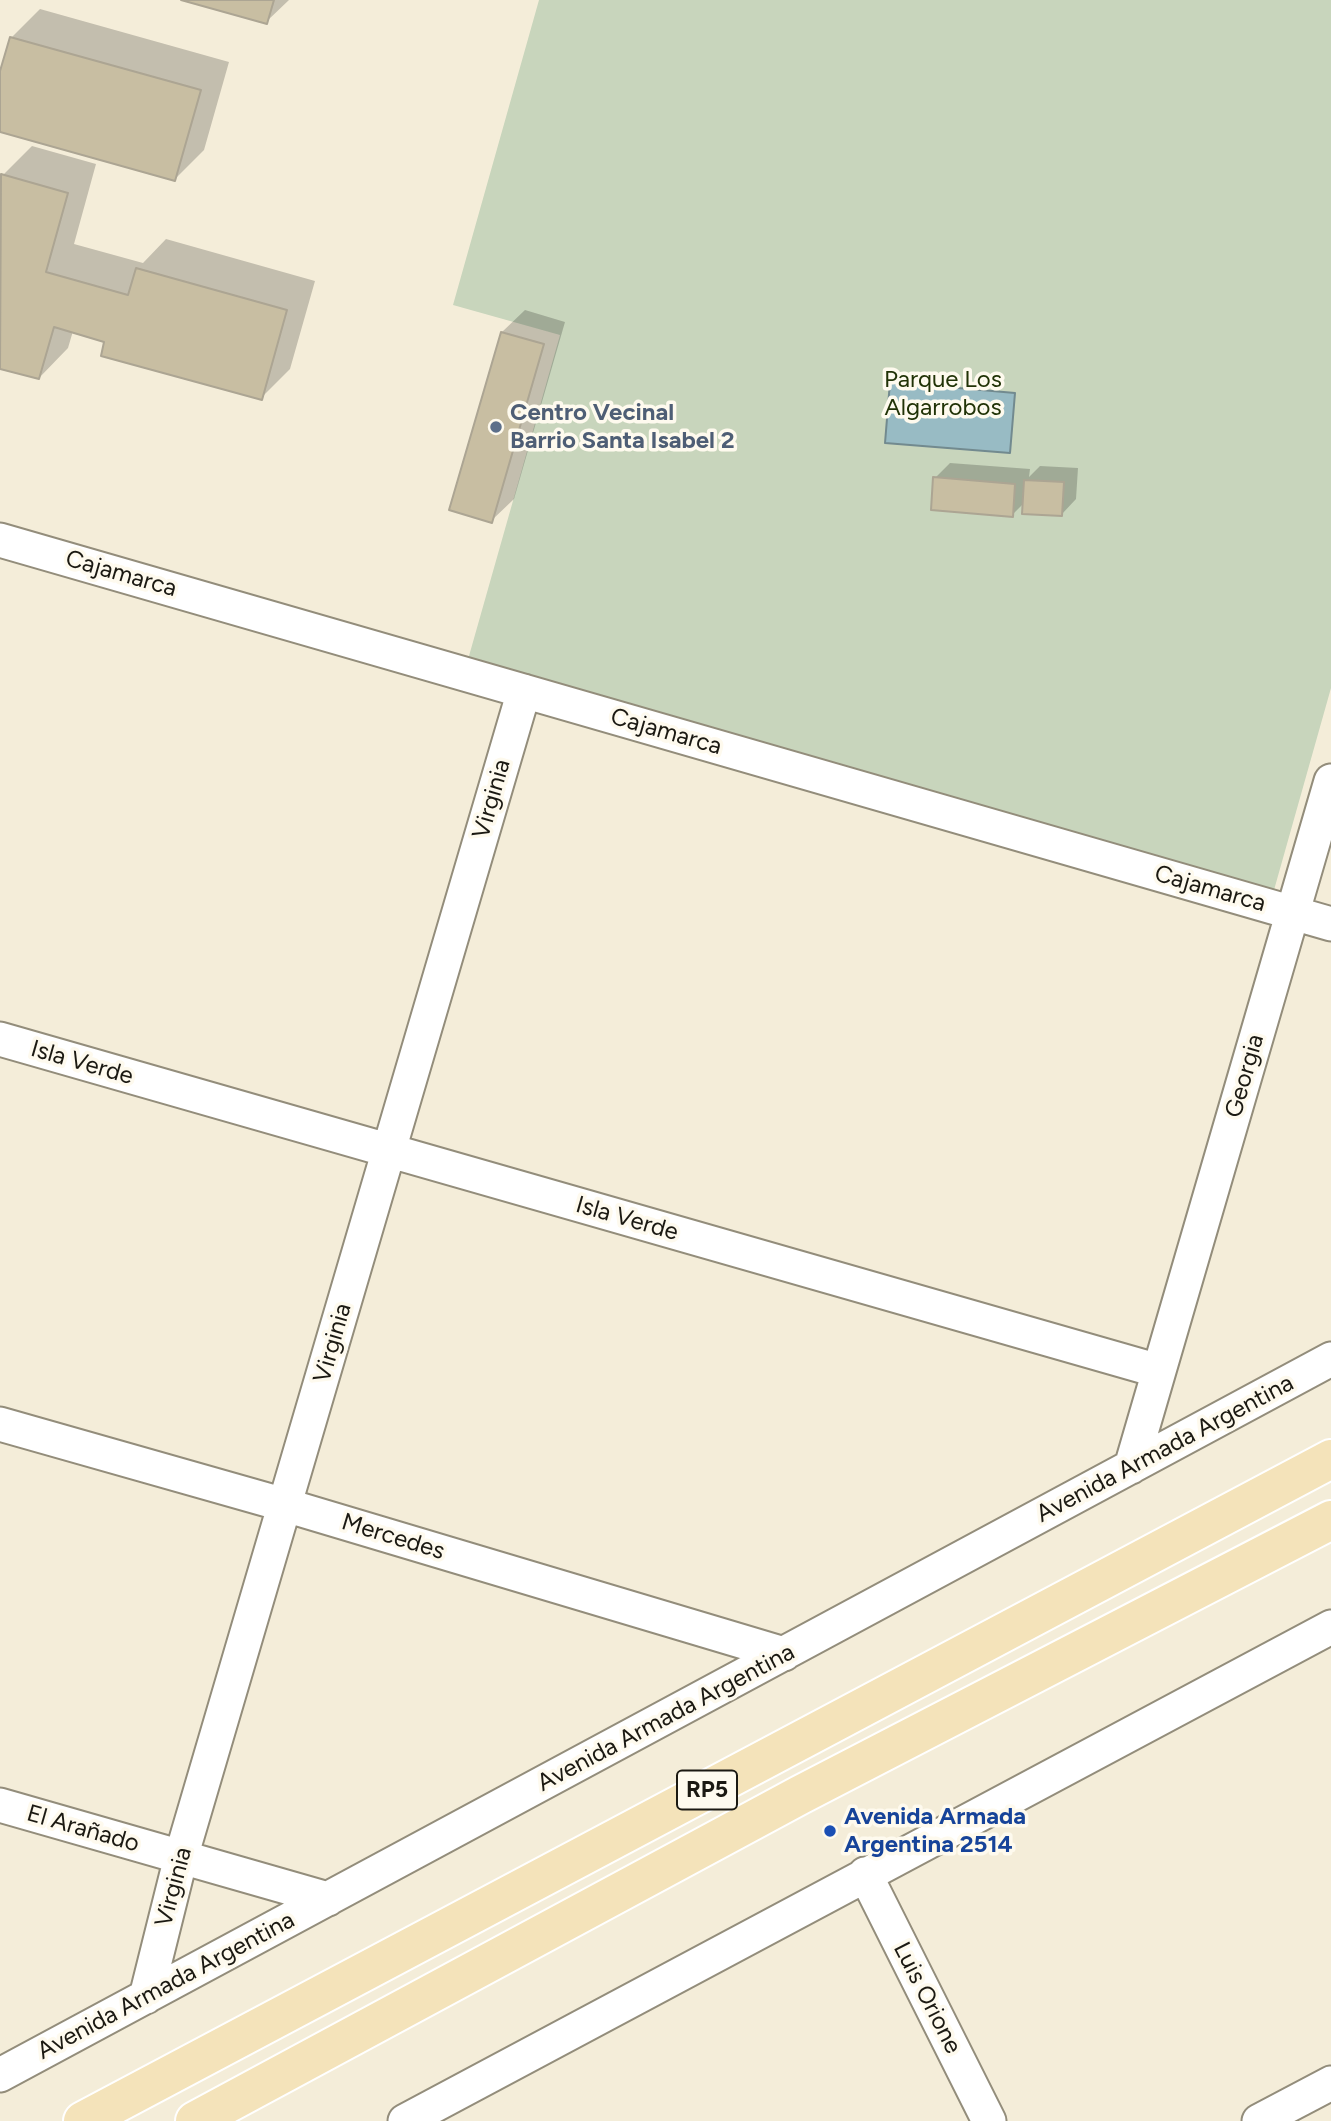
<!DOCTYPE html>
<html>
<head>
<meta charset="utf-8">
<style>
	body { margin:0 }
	canvas { display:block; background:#f4edd9 }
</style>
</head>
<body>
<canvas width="1331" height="2121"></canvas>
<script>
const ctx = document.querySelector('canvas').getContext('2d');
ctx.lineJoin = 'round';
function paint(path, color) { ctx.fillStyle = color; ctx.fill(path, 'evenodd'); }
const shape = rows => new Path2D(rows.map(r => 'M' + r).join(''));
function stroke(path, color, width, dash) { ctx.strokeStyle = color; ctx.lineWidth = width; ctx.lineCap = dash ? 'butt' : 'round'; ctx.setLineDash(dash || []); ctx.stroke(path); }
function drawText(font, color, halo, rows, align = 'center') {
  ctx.font = font + ' Figtree,sans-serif'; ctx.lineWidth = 7; ctx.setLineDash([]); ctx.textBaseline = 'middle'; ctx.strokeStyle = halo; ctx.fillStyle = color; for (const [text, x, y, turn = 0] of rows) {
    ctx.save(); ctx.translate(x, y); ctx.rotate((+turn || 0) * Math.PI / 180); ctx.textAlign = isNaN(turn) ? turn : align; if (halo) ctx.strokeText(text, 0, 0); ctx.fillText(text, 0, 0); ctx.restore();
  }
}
paint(shape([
	[539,0,1331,0,1331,688,1274,890,467,663,560,335,453,305]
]), '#c8d5bc');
const water = shape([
	[890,382,1015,393,1010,453,885,443,890,382]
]);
paint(water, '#98bbc4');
stroke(water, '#728a8f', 2);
paint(shape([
	[188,0,289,0,266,22],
	[40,9,229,62,204,150,175,179,0,130,0,77,11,38],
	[32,146,96,164,74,244,143,263,166,239,315,281,290,369,261,398,73,331,68,348,39,378,0,367,0,184,3,175],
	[525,310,565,322,514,499,491,521,502,332],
	[950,463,1030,469,1029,477,1040,466,1078,468,1076,499,1062,514,1024,503,1012,515,935,478]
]), '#0003');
const building = shape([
	[181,0,274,0,267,24,181,0],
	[10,37,201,90,175,181,0,132,0,71,10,37],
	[1,174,68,193,46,272,128,295,136,268,287,310,262,400,101,356,104,342,54,327,39,379,0,369,1,174],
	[501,332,544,344,492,523,449,510,501,332],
	[933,477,1015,484,1013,517,931,510,933,477],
	[1024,480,1064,482,1062,516,1022,514,1024,480]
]);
paint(building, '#c8bea2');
stroke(building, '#aca593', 2);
const street = shape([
	[0,540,1331,924],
	[0,1039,1159,1371],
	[0,1424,285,1505,784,1654],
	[1131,1467,1331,781],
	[0,1805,328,1899],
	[865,1874,989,2121],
	[146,1997,181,1857,524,691],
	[0,2075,1331,1359],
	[405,2121,1331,1627],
	[1259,2121,1331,2083]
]);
const primary = shape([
	[83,2121,1331,1459],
	[195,2121,800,1795,1331,1520]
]);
stroke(street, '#938d7b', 37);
stroke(primary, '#fff', 42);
stroke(street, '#fff', 33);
stroke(primary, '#f4e3ba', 38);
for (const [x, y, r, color] of [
	[496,427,7,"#5c6f8a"],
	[830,1831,7,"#1a4fb4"]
]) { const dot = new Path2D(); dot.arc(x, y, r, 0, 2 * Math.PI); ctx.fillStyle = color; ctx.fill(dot); stroke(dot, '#fefaee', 2.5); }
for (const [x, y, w] of [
	[707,1790,60]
]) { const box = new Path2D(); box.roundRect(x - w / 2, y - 19.5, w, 39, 5); ctx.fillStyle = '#fefaee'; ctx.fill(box); stroke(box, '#1b1912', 2); }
drawText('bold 23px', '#1b1912', null, [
	["RP5",707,1790]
]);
drawText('24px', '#213307', '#fefaee', [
	["Parque Los",943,380],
	["Algarrobos",943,408]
]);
drawText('bold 24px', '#4e5e75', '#fefaee', [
	["Centro Vecinal",510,413],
	["Barrio Santa Isabel 2",510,441]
], 'left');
drawText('24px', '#1b1912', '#fefaee', [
	["Cajamarca",121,574,16],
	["Cajamarca",666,732,16],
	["Virginia",492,799,-74],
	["Cajamarca",1210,889,16],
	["Isla Verde",82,1063,16],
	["Georgia",1245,1076,-74],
	["Isla Verde",627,1219,16],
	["Virginia",333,1343,-74],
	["Avenida Armada Argentina",1165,1449,-28],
	["Mercedes",393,1537,17],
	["Avenida Armada Argentina",666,1718,-28],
	["El Arañado",83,1829,16],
	["Virginia",174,1887,-75],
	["Avenida Armada Argentina",166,1986,-28],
	["Luis Orione",927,1998,63]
]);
drawText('bold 24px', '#164399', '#fefaee', [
	["Avenida Armada",844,1817],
	["Argentina 2514",844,1845]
], 'left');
</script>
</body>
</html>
